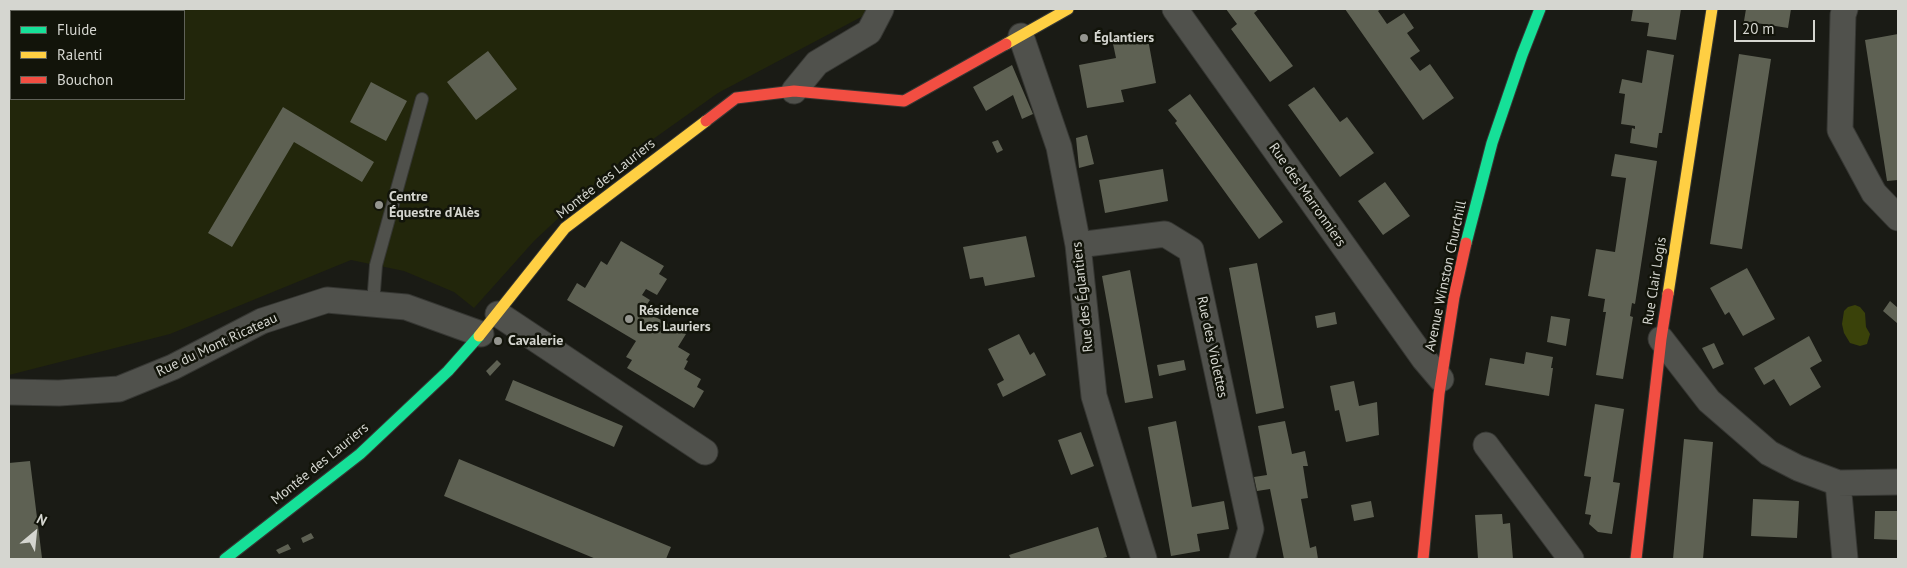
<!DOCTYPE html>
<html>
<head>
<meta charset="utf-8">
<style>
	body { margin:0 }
	#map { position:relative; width:1907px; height:568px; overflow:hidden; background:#1a1b15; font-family:"PT Sans",sans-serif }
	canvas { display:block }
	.frame { position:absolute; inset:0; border:10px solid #d5d6d0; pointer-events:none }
	.legend { position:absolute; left:10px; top:10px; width:175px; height:90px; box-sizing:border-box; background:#12140a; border:1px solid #606259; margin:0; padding:6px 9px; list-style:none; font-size:15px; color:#d5d6d0 }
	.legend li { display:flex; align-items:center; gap:10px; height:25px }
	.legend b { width:25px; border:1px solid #606259 }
	.north { position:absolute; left:10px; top:508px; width:50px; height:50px; -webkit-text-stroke:4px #12140a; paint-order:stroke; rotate:28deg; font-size:14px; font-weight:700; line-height:20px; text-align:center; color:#d5d6d0 }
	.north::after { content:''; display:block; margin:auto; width:18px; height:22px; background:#d5d6d0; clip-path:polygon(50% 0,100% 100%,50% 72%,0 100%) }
	.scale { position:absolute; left:1734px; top:20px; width:81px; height:22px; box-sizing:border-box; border:2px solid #d5d6d0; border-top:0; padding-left:6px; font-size:15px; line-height:18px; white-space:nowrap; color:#d5d6d0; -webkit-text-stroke:4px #12140a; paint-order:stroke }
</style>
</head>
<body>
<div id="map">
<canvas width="1907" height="568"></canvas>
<div class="frame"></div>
<ul class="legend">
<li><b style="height:6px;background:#16e098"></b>Fluide</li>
<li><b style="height:6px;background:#ffcf43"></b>Ralenti</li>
<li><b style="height:6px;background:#f24e42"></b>Bouchon</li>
</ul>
<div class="north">N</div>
<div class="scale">20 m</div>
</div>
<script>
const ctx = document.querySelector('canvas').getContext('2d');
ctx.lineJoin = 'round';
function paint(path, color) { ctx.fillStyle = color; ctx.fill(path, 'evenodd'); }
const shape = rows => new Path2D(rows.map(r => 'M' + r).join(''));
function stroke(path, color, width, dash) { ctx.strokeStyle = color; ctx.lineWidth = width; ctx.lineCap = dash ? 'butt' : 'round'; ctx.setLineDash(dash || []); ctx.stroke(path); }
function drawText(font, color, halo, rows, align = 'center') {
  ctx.font = font + ' "PT Sans",sans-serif'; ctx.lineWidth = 5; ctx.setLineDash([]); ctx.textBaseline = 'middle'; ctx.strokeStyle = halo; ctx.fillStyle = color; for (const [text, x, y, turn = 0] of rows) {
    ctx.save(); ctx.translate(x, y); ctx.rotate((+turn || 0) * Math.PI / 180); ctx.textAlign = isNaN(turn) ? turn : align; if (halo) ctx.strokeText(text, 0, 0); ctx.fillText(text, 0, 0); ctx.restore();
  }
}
paint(shape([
	[9,9,869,9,863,16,718,93,611,169,534,241,474,308,454,292,404,271,351,260,170,334,9,375],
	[11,11,184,11,184,99,11,99]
]), '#22260b');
paint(shape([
	[1855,305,1860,307,1865,313,1866,327,1870,334,1867,344,1860,346,1850,343,1844,333,1842,324,1844,311,1848,307]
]), '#3a420a');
paint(shape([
	[1226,9,1259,9,1254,13,1293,66,1270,82,1231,29,1237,24],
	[1345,9,1381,9,1378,11,1387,24,1404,13,1414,28,1407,33,1420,51,1410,58,1420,71,1430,64,1454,98,1423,120],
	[1633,9,1681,9,1676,40,1647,36,1649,23,1631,21],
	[1746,9,1791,9,1788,28,1744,21],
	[1898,34,1898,180,1887,181,1865,40],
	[1127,36,1128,43,1148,39,1156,83,1121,90,1124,102,1087,108,1079,65,1116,58,1112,39],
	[1647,50,1674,55,1662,133,1659,133,1657,148,1630,143,1632,128,1635,129,1635,126,1621,124,1625,94,1619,93,1622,79,1642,83],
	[488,51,517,89,476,120,447,82],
	[1739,54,1771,59,1742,249,1710,244],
	[1012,65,1033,114,1022,119,1013,95,986,111,973,87],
	[371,82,407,101,386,141,350,122],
	[1314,87,1340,122,1347,117,1374,153,1340,177,1288,105],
	[1190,94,1283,222,1259,239,1175,123,1177,121,1168,110],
	[283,107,374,162,362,182,294,142,232,247,208,233],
	[1087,135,1094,164,1079,168,1076,138],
	[998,140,1003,150,997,153,992,142],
	[1615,154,1657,161,1635,304,1632,303,1630,316,1633,317,1623,379,1596,375,1606,312,1603,312,1605,299,1588,296,1596,249,1615,252,1626,178,1611,176],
	[1163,169,1168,201,1105,213,1099,180],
	[1385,182,1410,216,1383,235,1358,201],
	[1026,236,1035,277,985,286,983,277,970,279,963,247],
	[621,241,664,266,659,274,667,279,657,295,646,289,642,295,650,300,643,310,686,334,678,347,690,354,686,360,688,361,684,369,701,379,697,387,704,391,694,408,627,368,632,360,626,357,636,341,567,300,577,283,585,288,601,261,607,265],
	[1257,263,1284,408,1256,414,1229,268],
	[1747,268,1775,319,1743,336,1729,312,1725,315,1710,288],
	[1130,270,1153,398,1125,403,1102,276],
	[1890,301,1898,308,1897,323,1883,311],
	[1335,312,1337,324,1317,328,1315,316],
	[1551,316,1570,319,1566,346,1547,342],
	[1019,334,1030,355,1034,352,1046,375,1003,397,997,384,1004,380,988,349],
	[1809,336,1822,361,1810,368,1821,387,1790,406,1774,379,1764,385,1754,368],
	[1714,343,1724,364,1713,369,1702,348],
	[1526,352,1553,357,1551,368,1553,368,1549,396,1485,385,1490,358,1524,364],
	[497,360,501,364,490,376,486,371],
	[1184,360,1186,370,1159,376,1157,365],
	[513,380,623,426,614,447,505,400],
	[1354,381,1359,406,1377,402,1379,435,1346,442,1339,410,1335,411,1330,386],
	[1595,404,1624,409,1613,482,1620,483,1612,534,1598,532,1589,524,1591,515,1585,514,1591,477,1584,476],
	[1176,421,1192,507,1224,501,1229,529,1197,534,1200,551,1171,556,1148,427],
	[1285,421,1292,454,1305,451,1308,466,1303,466,1308,498,1301,499,1310,548,1316,546,1318,559,1284,559,1270,489,1257,491,1254,477,1267,475,1258,426],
	[1081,432,1094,466,1071,475,1058,440],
	[1684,439,1713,442,1703,559,1673,559],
	[459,459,671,547,666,559,596,559,444,496],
	[30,461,42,558,9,559,9,463],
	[1753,499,1799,501,1797,538,1751,536],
	[1371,501,1374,517,1354,521,1351,505],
	[1875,511,1898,511,1898,540,1874,539],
	[1502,514,1503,524,1510,523,1513,559,1478,559,1475,515],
	[1098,527,1107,557,1099,559,1011,559,1009,555],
	[311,533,314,538,303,543,301,538],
	[288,544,291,549,279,554,276,550]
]), '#5e6153');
const lane = shape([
	[373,304,376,265,422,99]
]);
const street = shape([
	[1175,9,1424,359,1441,379],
	[1845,9,1843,15,1840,130,1874,193,1898,218],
	[1021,36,1059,147,1078,245,1094,396,1144,559],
	[794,91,817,63,869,32,881,9],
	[1078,245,1165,234,1191,250,1251,529,1242,559],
	[498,314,705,452],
	[1661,339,1709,401,1769,453,1798,468,1838,483,1898,482],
	[9,392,59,393,119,389,173,367,262,321,327,300,406,307,481,334],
	[1486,445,1571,559],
	[1838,483,1845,559]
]);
const fast = shape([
	[1466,243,1492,143,1522,55,1540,9],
	[225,559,360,454,448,371,479,336]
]);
const slow = shape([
	[1006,44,1068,9],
	[1668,294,1712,9],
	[479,336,565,228,706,121]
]);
const jam = shape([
	[706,121,736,98,794,91,904,101,1006,44],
	[1423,559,1439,394,1454,297,1466,243],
	[1636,559,1661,339,1668,294]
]);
stroke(lane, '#363733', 14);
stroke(street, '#363733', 27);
stroke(fast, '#363733', 13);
stroke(slow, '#363733', 13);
stroke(jam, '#363733', 13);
stroke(lane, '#50514c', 12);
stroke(street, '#50514c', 25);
stroke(fast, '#16e098', 11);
stroke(slow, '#ffcf43', 11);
stroke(jam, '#f24e42', 11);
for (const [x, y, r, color] of [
	[1084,38,5,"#94958f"],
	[379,205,5,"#94958f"],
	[629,319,5,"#94958f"],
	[498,341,5,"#94958f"]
]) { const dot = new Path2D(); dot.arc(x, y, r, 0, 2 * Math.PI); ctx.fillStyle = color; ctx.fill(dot); stroke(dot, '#12140a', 2); }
drawText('bold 14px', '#d5d6d0', '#12140a', [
	["Églantiers",1094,38],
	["Centre",389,197],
	["Équestre d'Alès",389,213],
	["Résidence",639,311],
	["Les Lauriers",639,327],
	["Cavalerie",508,341]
], 'left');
drawText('14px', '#d5d6d0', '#12140a', [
	["Montée des Lauriers",606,179,-38],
	["Rue des Marronniers",1307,195,55],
	["Avenue Winston Churchill",1446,276,-78],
	["Rue Clair Logis",1655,281,-81],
	["Rue des Églantiers",1083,297,-96],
	["Rue du Mont Ricateau",217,345,-25],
	["Rue des Violettes",1212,347,78],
	["Montée des Lauriers",320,464,-39]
]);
</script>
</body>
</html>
